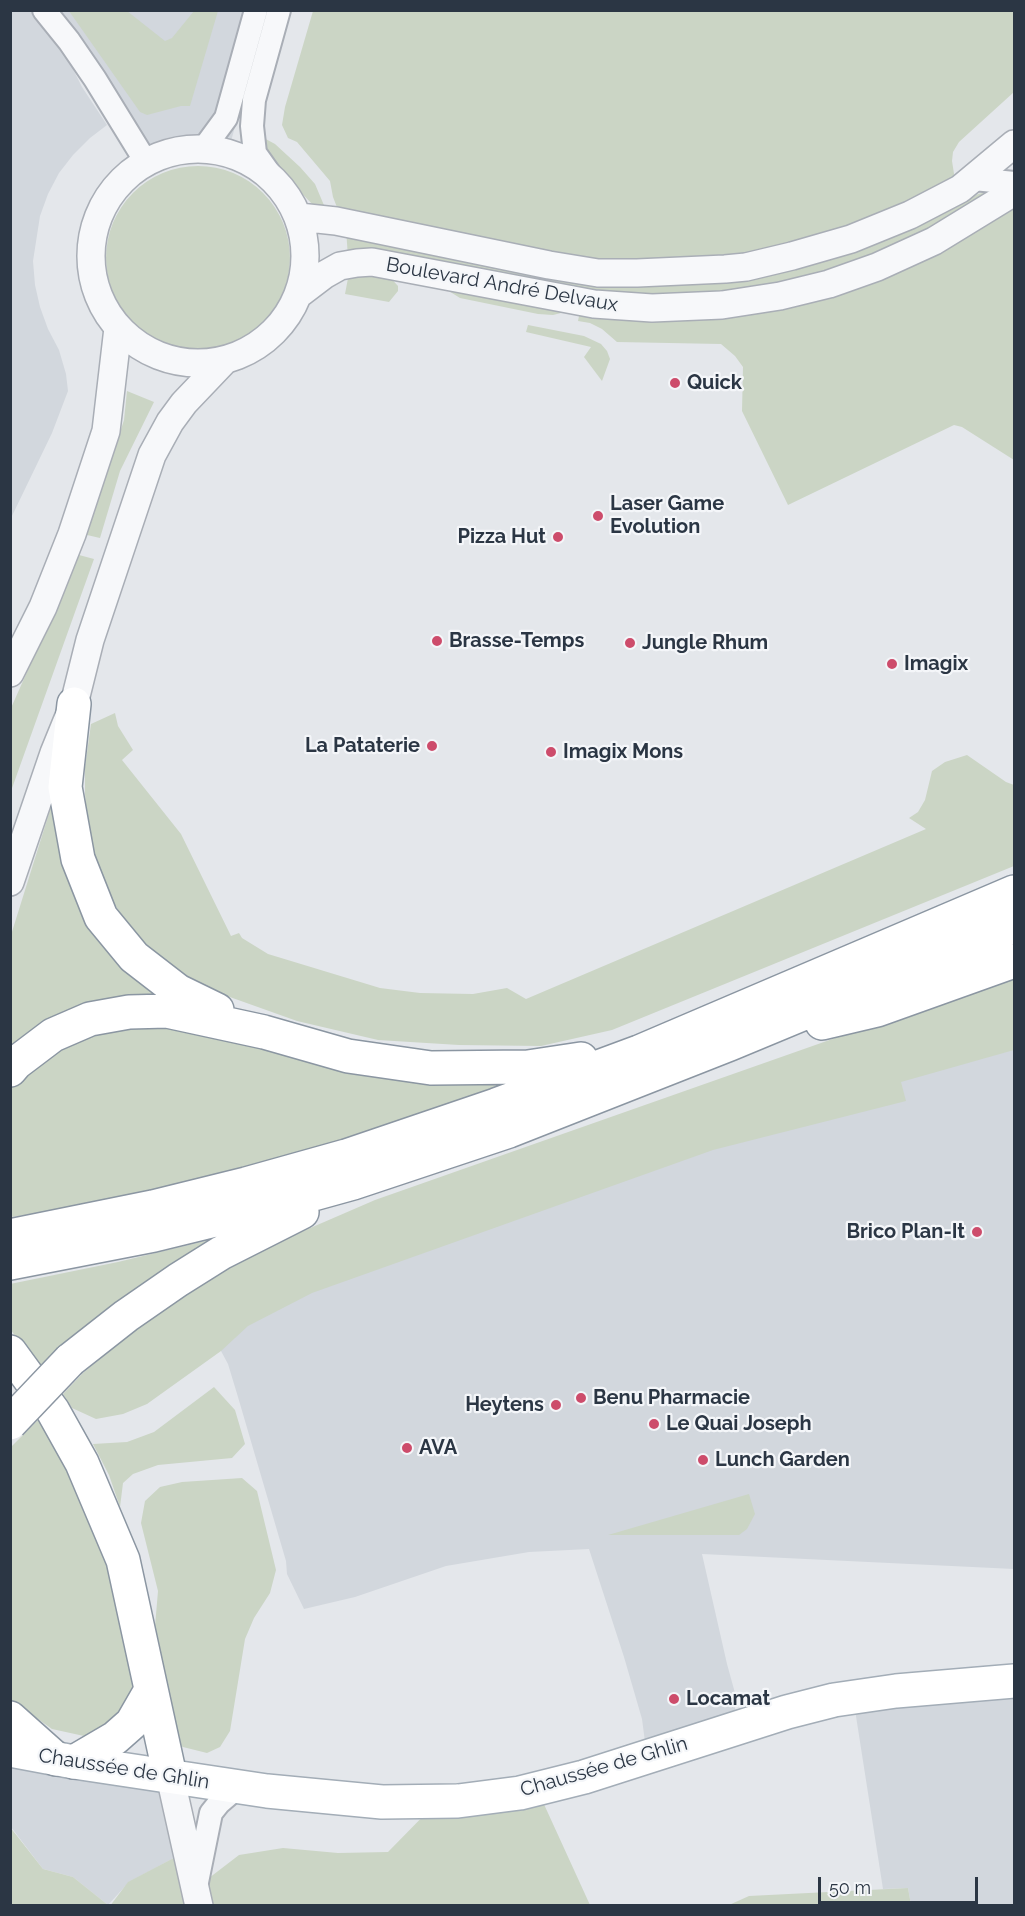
<!DOCTYPE html>
<html>
<head>
<meta charset="utf-8">
<style>
	body { margin:0 }
	#map { position:relative; width:1025px; height:1916px; overflow:hidden; background:#e4e7eb; font-family:Raleway,sans-serif }
	canvas { display:block }
	.frame { position:absolute; inset:0; border:12px solid #2b3644; pointer-events:none }
	.scale { position:absolute; left:818px; top:1877px; width:160px; height:27px; box-sizing:border-box; border:3px solid #2b3644; border-top:0; padding-left:8px; font-size:18px; line-height:21px; white-space:nowrap; color:#2b3644; -webkit-text-stroke:4px #f4f6f9; paint-order:stroke }
</style>
</head>
<body>
<div id="map">
<canvas width="1025" height="1916"></canvas>
<div class="frame"></div>
<div class="scale">50 m</div>
</div>
<script>
const ctx = document.querySelector('canvas').getContext('2d');
ctx.lineJoin = 'round';
function paint(path, color) { ctx.fillStyle = color; ctx.fill(path, 'evenodd'); }
const shape = rows => new Path2D(rows.map(r => 'M' + r).join(''));
function stroke(path, color, width, dash) { ctx.strokeStyle = color; ctx.lineWidth = width; ctx.lineCap = dash ? 'butt' : 'round'; ctx.setLineDash(dash || []); ctx.stroke(path); }
function drawText(font, color, halo, rows, align = 'center') {
  ctx.font = font + ' Raleway,sans-serif'; ctx.lineWidth = 4.5; ctx.setLineDash([]); ctx.textBaseline = 'middle'; ctx.strokeStyle = halo; ctx.fillStyle = color; for (const [text, x, y, turn = 0] of rows) {
    ctx.save(); ctx.translate(x, y); ctx.rotate((+turn || 0) * Math.PI / 180); ctx.textAlign = isNaN(turn) ? turn : align; if (halo) ctx.strokeText(text, 0, 0); ctx.fillText(text, 0, 0); ctx.restore();
  }
}
paint(shape([
	[34,10,61,45,82,87,107,125,90,138,73,155,59,173,48,194,40,216,33,261,35,285,40,307,48,329,59,350,66,374,68,391,52,433,11,518,10,11],
	[44,11,267,11,228,152,204,148,174,151,146,162],
	[1014,996,1014,1569,702,1554,727,1664,735,1693,735,1728,647,1757,642,1719,624,1657,589,1549,529,1552,446,1566,355,1597,304,1609,287,1574,286,1561,238,1397,228,1364,221,1351,213,1293],
	[1014,1681,1014,1905,911,1905,908,1888,883,1889,853,1697],
	[11,1757,170,1776,187,1851,129,1882,108,1905,73,1877,43,1869,11,1827]
]), '#d2d7dd');
paint(shape([
	[69,11,127,11,165,41,172,38,194,11,218,11,190,106,181,106,147,115,140,112],
	[313,11,1014,11,1014,92,959,142,953,152,952,161,955,180,906,207,791,251,637,268,340,215,333,197,330,181,297,142,288,138,282,125,285,107],
	[260,136,275,144,300,167,315,184,326,210,316,208,280,171,265,150],
	'106 258a92 92 0 1 1 184 0a92 92 0 1 1-184 0Z',
	[990,191,963,218,827,278,665,302,348,257,346,229,646,280,925,216,940,216,978,194],
	[1007,208,1014,208,1014,460,962,427,954,425,788,505,742,411,743,367,735,356,721,344,617,342,602,329,590,323,578,321,579,316,586,313,723,311],
	[385,272,398,286,398,291,389,302,345,294,349,273],
	[444,288,565,312,553,315,538,314,460,298],
	[528,325,584,336,601,344,607,351,610,359,602,381,584,357,591,347,526,332],
	[127,391,154,402,120,471,100,538,87,535,124,420],
	[79,555,94,559,11,791,11,708],
	[115,713,118,726,133,750,122,760,181,834,231,936,239,933,242,938,268,954,380,988,420,993,473,994,507,988,526,999,926,829,909,818,918,812,925,800,932,771,945,762,967,755,1006,782,1014,785,1014,866,612,1030,541,1046,459,1045,378,1040,297,1021,227,996,195,983,164,963,131,929,111,899,99,872,92,848,87,820,85,794,85,767,91,724],
	[59,804,68,856,158,987,155,999,11,1055,11,935,51,807],
	[1014,978,1014,1050,901,1082,906,1101,713,1150,312,1293,248,1326,221,1351,147,1404,123,1414,96,1419,72,1408,63,1394,83,1373,138,1327,202,1281,271,1245,375,1200,929,1005],
	[125,1027,174,1027,497,1081,502,1089,378,1133,211,1180,61,1210,11,1217,11,1087,40,1062,86,1036],
	[226,1236,39,1370,11,1330,10,1284,118,1262],
	[214,1387,235,1410,245,1444,232,1458,158,1465,133,1474,123,1483,120,1507,109,1475,93,1444,127,1442,154,1432],
	[40,1418,72,1462,107,1555,133,1684,130,1703,103,1733,84,1736,52,1729,11,1700,11,1447],
	[242,1478,257,1491,276,1570,270,1593,254,1618,245,1639,230,1731,220,1747,207,1753,179,1746,154,1638,158,1591,141,1523,145,1501,160,1487,182,1482],
	[749,1494,755,1514,747,1529,739,1535,608,1535],
	[537,1789,590,1905,110,1906,128,1882,187,1851,196,1888,239,1855,283,1848,338,1853,388,1852,438,1801],
	[10,1827,43,1869,73,1877,108,1905,11,1905],
	[908,1888,911,1905,729,1905,749,1896]
]), '#cbd5c5');
const minor = shape([
	[44,10,69,41,95,79,146,162],
	[204,148,226,118,256,10],
	[272,177,255,153,252,126,254,100,279,10],
	[974,179,1014,183],
	[196,1887,211,1813,219,1803,233,1791,234,1787]
]);
const tertiary = shape([
	'91 256a107 107 0 1 1 214 0a107 107 0 1 1-214 0Z',
	[299,217,336,221,549,265,598,273,637,273,725,269,746,267,792,256,851,239,910,215,960,189,1014,144],
	[299,294,324,275,340,266,357,263,372,262,594,304,652,308,722,305,780,296,829,284,877,267,934,241,1014,192],
	[10,673,43,607,72,534,106,431,118,328],
	[10,882,54,753,74,704,90,640,152,455,170,422,184,403,225,360],
	[170,1776,199,1906]
]);
const primary = shape([
	[10,1750,74,1762,267,1791,382,1802,458,1801,520,1793,584,1777,787,1712,834,1700,896,1691,1014,1681]
]);
const motorway = shape([
	[74,704,65,787,78,859,101,917,134,957,178,991,217,1010],
	[822,1023,877,1010,1014,961],
	[10,1070,16,1063,53,1035,90,1019,129,1012,167,1011,264,1032,348,1056,431,1068,528,1067,581,1059],
	[10,1236,153,1207,246,1184,346,1156,496,1105,639,1052,1014,892],
	[10,1263,154,1235,252,1211,353,1183,509,1131,730,1044,1014,926],
	[10,1352,53,1411,82,1463,123,1560,170,1776],
	[70,1360,126,1316,178,1280,221,1253,302,1212],
	[10,1718,56,1759],
	[74,1762,115,1738,132,1723,151,1690]
]);
stroke(minor, '#a9aeb6', 26);
stroke(tertiary, '#a9aeb6', 30);
stroke(primary, '#a3adb7', 36);
stroke(motorway, '#8b96a2', 36);
stroke(minor, '#f7f8fa', 22);
stroke(tertiary, '#f7f8fa', 27);
stroke(primary, '#fff', 33);
stroke(motorway, '#fff', 33);
const motorwayBridge = shape([
	[10,1423,70,1360]
]);
stroke(motorwayBridge, '#8b96a2', 36, []);
stroke(motorwayBridge, '#fff', 33);
for (const [x, y, r, color] of [
	[675,383,6,"#cd4c6b"],
	[598,516,6,"#cd4c6b"],
	[558,537,6,"#cd4c6b"],
	[437,641,6,"#cd4c6b"],
	[630,643,6,"#cd4c6b"],
	[892,664,6,"#cd4c6b"],
	[432,746,6,"#cd4c6b"],
	[551,752,6,"#cd4c6b"],
	[977,1232,6,"#cd4c6b"],
	[581,1398,6,"#cd4c6b"],
	[556,1405,6,"#cd4c6b"],
	[654,1424,6,"#cd4c6b"],
	[407,1448,6,"#cd4c6b"],
	[703,1460,6,"#cd4c6b"],
	[674,1699,6,"#cd4c6b"]
]) { const dot = new Path2D(); dot.arc(x, y, r, 0, 2 * Math.PI); ctx.fillStyle = color; ctx.fill(dot); stroke(dot, '#f4f6f9', 2); }
drawText('20px', '#2b3644', '#f4f6f9', [
	["Boulevard André Delvaux",502,285,10],
	["Chaussée de Ghlin",604,1767,-16],
	["Chaussée de Ghlin",124,1769,9]
]);
drawText('bold 20px', '#2b3644', '#f4f6f9', [
	["Quick",687,383],
	["Laser Game",610,504],
	["Evolution",610,527],
	["Pizza Hut",546,537,"right"],
	["Brasse-Temps",449,641],
	["Jungle Rhum",642,643],
	["Imagix",904,664],
	["La Pataterie",420,746,"right"],
	["Imagix Mons",563,752],
	["Brico Plan-It",965,1232,"right"],
	["Benu Pharmacie",593,1398],
	["Heytens",544,1405,"right"],
	["Le Quai Joseph",666,1424],
	["AVA",419,1448],
	["Lunch Garden",715,1460],
	["Locamat",686,1699]
], 'left');
</script>
</body>
</html>
